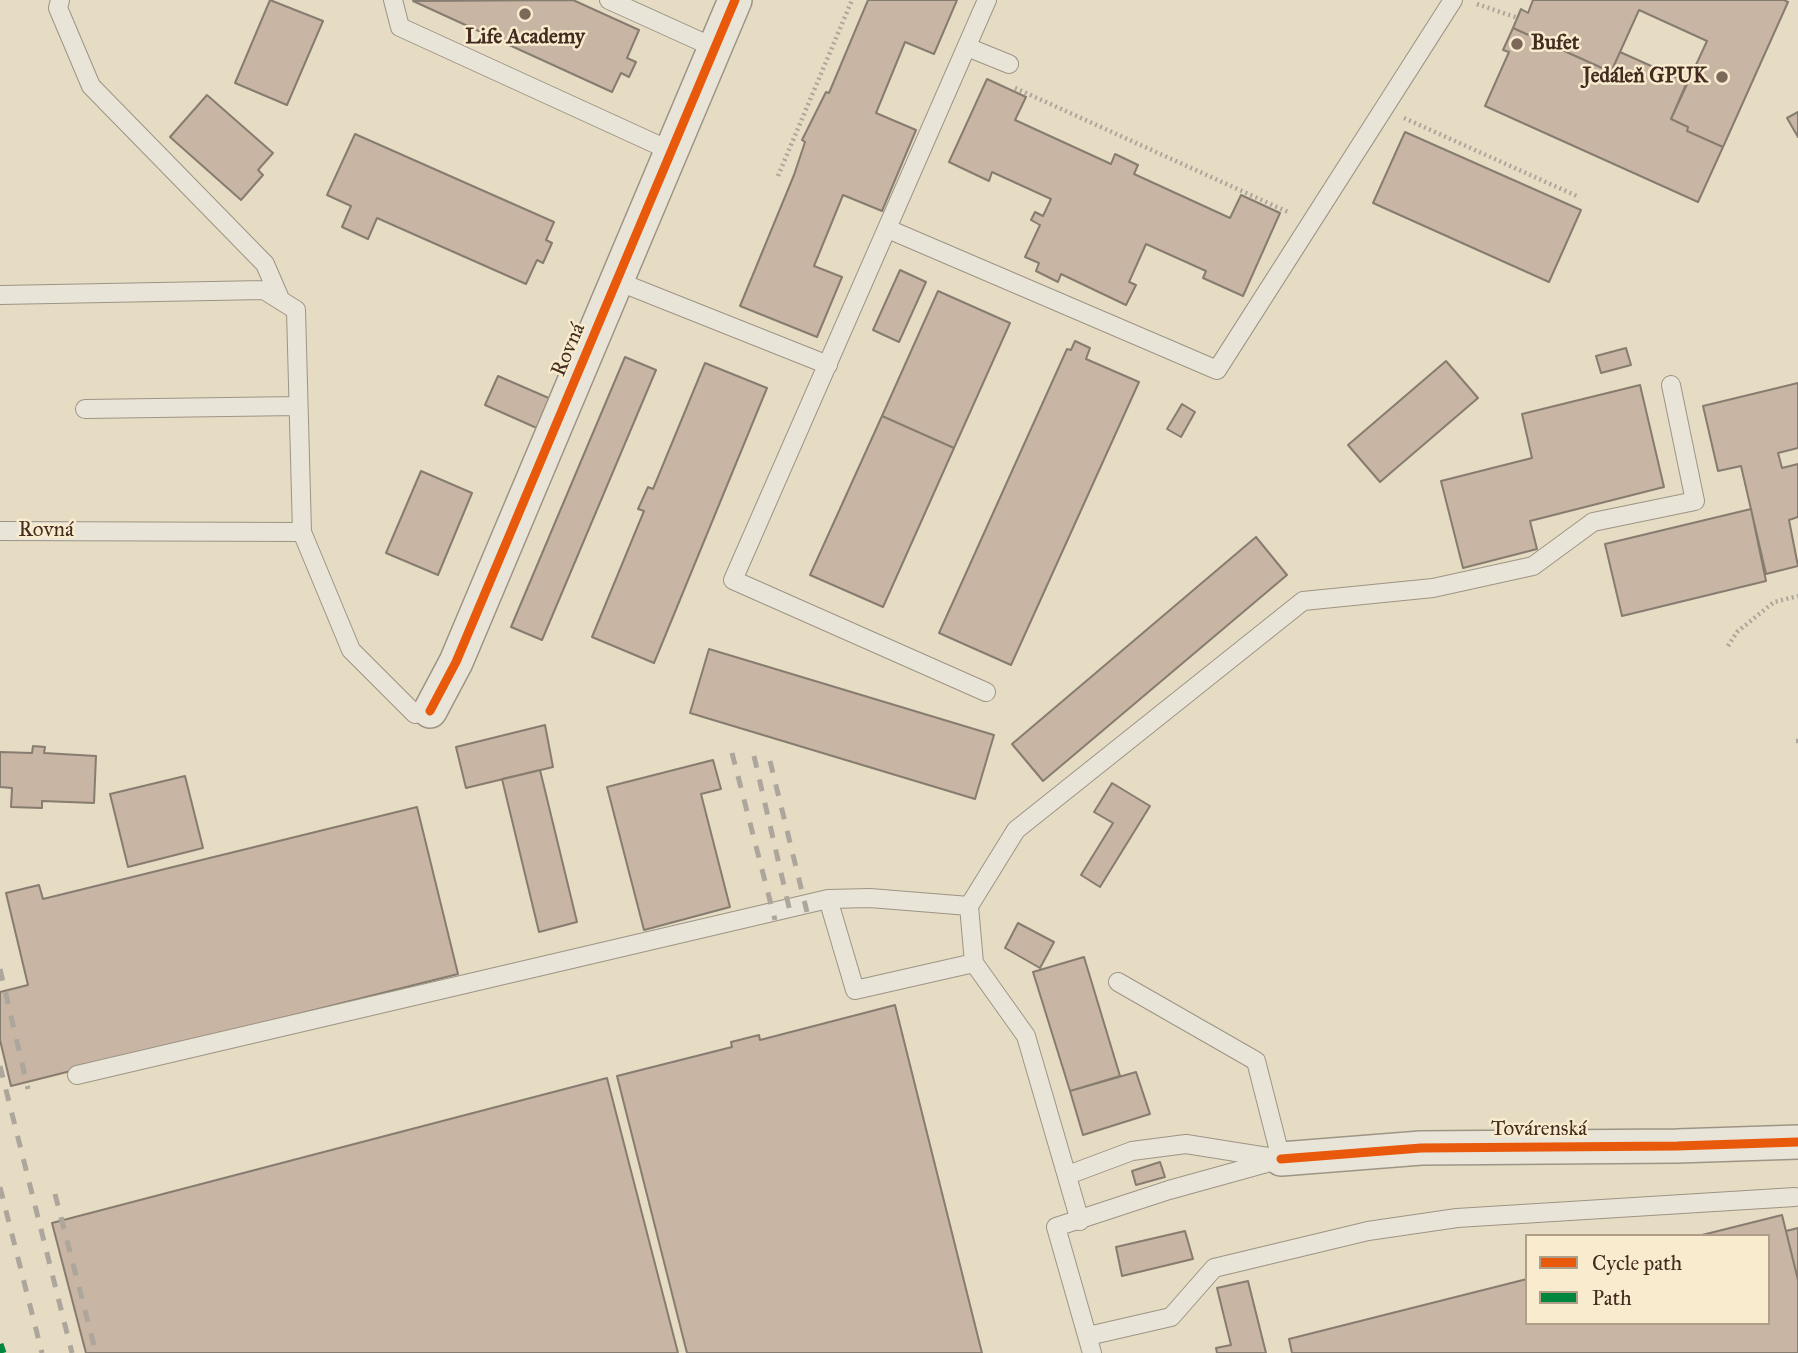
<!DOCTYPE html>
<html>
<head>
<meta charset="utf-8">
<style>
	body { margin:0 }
	#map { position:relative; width:1798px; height:1353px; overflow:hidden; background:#e6dbc3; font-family:"IM FELL Great Primer",serif }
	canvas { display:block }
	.legend { position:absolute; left:1525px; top:1234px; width:245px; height:91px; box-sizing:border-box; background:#f8ebce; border:2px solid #b09e88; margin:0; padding:9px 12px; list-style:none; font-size:21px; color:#432b20 }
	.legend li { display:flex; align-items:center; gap:14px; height:35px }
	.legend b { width:35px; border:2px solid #b09e88 }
</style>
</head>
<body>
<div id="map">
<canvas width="1798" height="1353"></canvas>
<ul class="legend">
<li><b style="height:9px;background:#e8590c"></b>Cycle path</li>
<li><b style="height:9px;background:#00873e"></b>Path</li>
</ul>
</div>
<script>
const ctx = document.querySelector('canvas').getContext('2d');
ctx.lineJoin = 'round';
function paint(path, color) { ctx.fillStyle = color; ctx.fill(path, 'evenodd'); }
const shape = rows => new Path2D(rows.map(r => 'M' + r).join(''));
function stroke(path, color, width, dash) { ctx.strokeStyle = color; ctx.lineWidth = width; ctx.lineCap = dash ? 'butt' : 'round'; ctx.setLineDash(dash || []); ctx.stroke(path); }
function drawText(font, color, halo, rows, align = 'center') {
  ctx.font = font + ' "IM FELL Great Primer",serif'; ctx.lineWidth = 5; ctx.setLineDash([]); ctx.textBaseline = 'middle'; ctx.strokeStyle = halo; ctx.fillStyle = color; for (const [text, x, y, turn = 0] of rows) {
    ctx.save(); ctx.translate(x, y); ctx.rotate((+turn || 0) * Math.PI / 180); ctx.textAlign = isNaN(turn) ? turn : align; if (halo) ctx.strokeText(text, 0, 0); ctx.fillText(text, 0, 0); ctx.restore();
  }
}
const building = shape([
	[270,0,323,21,287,105,235,83,270,0],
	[573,0,639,30,627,58,636,62,629,77,621,73,612,92,413,1,573,0],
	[868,0,957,0,934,54,905,42,876,113,916,130,882,211,843,195,814,266,842,277,817,337,740,306,794,175,805,142,802,140,826,92,829,93,868,0],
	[1533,0,1784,0,1788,2,1723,147,1687,131,1688,127,1671,119,1707,41,1639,10,1611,72,1513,28,1521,9,1528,13,1533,0],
	[1513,28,1611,72,1620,52,1687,82,1671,119,1688,127,1687,131,1723,147,1698,202,1485,106,1509,52,1503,50,1513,28],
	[987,79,1026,97,1015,120,1111,164,1115,154,1138,165,1134,174,1230,218,1241,195,1280,213,1243,296,1203,278,1206,271,1146,244,1129,282,1136,285,1126,305,1061,274,1058,282,1036,271,1039,263,1025,257,1040,225,1031,220,1035,212,1043,216,1051,199,992,172,989,181,949,162,987,79],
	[207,95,273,153,258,170,263,175,241,200,170,137,207,95],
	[1798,112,1798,137,1787,118,1798,112],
	[1405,132,1581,210,1549,282,1373,203,1405,132],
	[355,134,554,222,546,240,552,243,543,263,537,260,526,284,377,218,368,239,342,227,351,206,327,195,355,134],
	[900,270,926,282,899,342,873,330,900,270],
	[938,291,1010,323,954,448,882,416,938,291],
	[1075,341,1090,348,1086,359,1139,382,1011,665,939,633,1067,349,1071,350,1075,341],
	[1626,348,1631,365,1601,373,1596,356,1626,348],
	[625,357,656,370,542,640,511,627,625,357],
	[1446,361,1478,398,1380,482,1348,445,1446,361],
	[705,363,767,388,654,663,592,637,644,511,638,509,648,487,653,489,705,363],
	[498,376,551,399,539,429,485,405,498,376],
	[1798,383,1798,448,1778,453,1782,468,1798,464,1798,517,1789,520,1798,566,1766,574,1741,466,1718,471,1703,406,1798,383],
	[1640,385,1664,487,1530,521,1537,549,1463,568,1441,481,1532,458,1522,414,1640,385],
	[1182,404,1195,412,1181,437,1167,429,1182,404],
	[882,416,954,448,883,607,810,575,882,416],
	[421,471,472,493,438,575,386,553,421,471],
	[1751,509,1766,581,1622,616,1605,544,1751,509],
	[1256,537,1287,575,1043,781,1012,744,1256,537],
	[709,649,994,735,975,799,690,713,709,649],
	[545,725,553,767,466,788,456,747,545,725],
	[33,746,45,747,44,753,96,756,94,803,42,801,42,808,11,807,12,788,0,787,0,752,32,753,33,746],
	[713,760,721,789,701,794,730,907,644,930,607,787,713,760],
	[540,770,577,922,539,932,502,779,540,770],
	[185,776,203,848,128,867,110,794,185,776],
	[1112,783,1150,806,1100,887,1081,875,1113,823,1094,812,1112,783],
	[417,807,458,974,11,1086,0,1040,0,992,28,985,6,893,39,885,43,899,417,807],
	[1018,923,1054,942,1040,968,1005,948,1018,923],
	[1084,957,1120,1076,1070,1091,1033,972,1084,957],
	[895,1005,982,1353,687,1353,617,1076,732,1047,731,1042,759,1035,760,1040,895,1005],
	[1136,1072,1150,1114,1083,1135,1070,1091,1136,1072],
	[607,1078,678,1353,86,1353,52,1223,607,1078],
	[1160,1162,1165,1177,1136,1185,1132,1171,1160,1162],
	[1782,1215,1798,1280,1798,1353,1292,1353,1289,1339,1527,1279,1527,1323,1768,1323,1768,1236,1698,1236,1782,1215],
	[1798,1228,1798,1280,1786,1231,1798,1228],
	[1185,1231,1193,1259,1122,1276,1116,1247,1185,1231],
	[1248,1281,1266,1353,1217,1353,1216,1348,1231,1345,1217,1288,1248,1281]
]);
paint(building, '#c8b5a3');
stroke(building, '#867c6f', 2);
const lane = shape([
	[60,0,58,8,91,86,265,264,281,301],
	[393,0,400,27,671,151],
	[609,0,715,48],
	[967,47,1009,64],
	[888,229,1217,370,1453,0],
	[617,281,828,365],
	[0,295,264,290,296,310,302,532,351,650,415,714,430,711],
	[85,409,298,406],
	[0,531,302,532],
	[986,692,733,580,987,0],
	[828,899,855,990,974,963],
	[1118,982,1256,1061,1281,1159],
	[77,1075,828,899,870,898,969,906],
	[1068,1175,1132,1151,1186,1144,1274,1158],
	[1080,1221,1026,1036,974,963,969,906,1016,830,1303,601,1433,588,1533,566,1593,522,1695,501,1671,385],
	[1088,1336,1171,1317,1214,1268,1368,1231,1457,1218,1795,1197],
	[1092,1353,1056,1227,1169,1190,1281,1159]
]);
const street = shape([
	[430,711,456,662,735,0],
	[1281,1159,1421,1148,1677,1146,1798,1142]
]);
stroke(lane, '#9d9485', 20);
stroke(street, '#9d9485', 36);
stroke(shape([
	[1477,4,1518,18],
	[1015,88,1288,212],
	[1404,118,1579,197],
	[778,176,852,0],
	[1728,646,1737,632,1774,602,1798,596],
	[1796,741,1798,741]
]), '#ada69c', 4.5, [2, 3.5]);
stroke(lane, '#e9e4d8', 18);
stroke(street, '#e9e4d8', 33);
stroke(shape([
	[732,753,775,920],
	[754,756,791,916],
	[770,761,807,912],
	[0,969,28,1089],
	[0,1066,72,1353],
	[0,1187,42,1353],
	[55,1194,96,1353]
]), '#ada69c', 5, [12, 12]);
stroke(shape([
	[0,1344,3,1353]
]), '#00873e', 7, [14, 7]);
stroke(shape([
	[430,711,456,662,735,0],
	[1281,1159,1421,1148,1677,1146,1798,1142]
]), '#e8590c', 9);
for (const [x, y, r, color] of [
	[525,14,7,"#7c6959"],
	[1517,44,7,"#7c6959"],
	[1722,77,7,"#7c6959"]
]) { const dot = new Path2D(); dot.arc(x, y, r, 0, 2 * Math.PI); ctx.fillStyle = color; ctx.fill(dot); stroke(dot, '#f8ebce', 2.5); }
drawText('bold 21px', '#432b20', '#f8ebce', [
	["Life Academy",525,38],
	["Bufet",1531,44,"left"],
	["Jedáleň GPUK",1708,77,"right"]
]);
drawText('21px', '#432b20', '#f8ebce', [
	["Rovná",569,350,-67],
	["Rovná",46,531],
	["Továrenská",1539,1130]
]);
</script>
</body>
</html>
